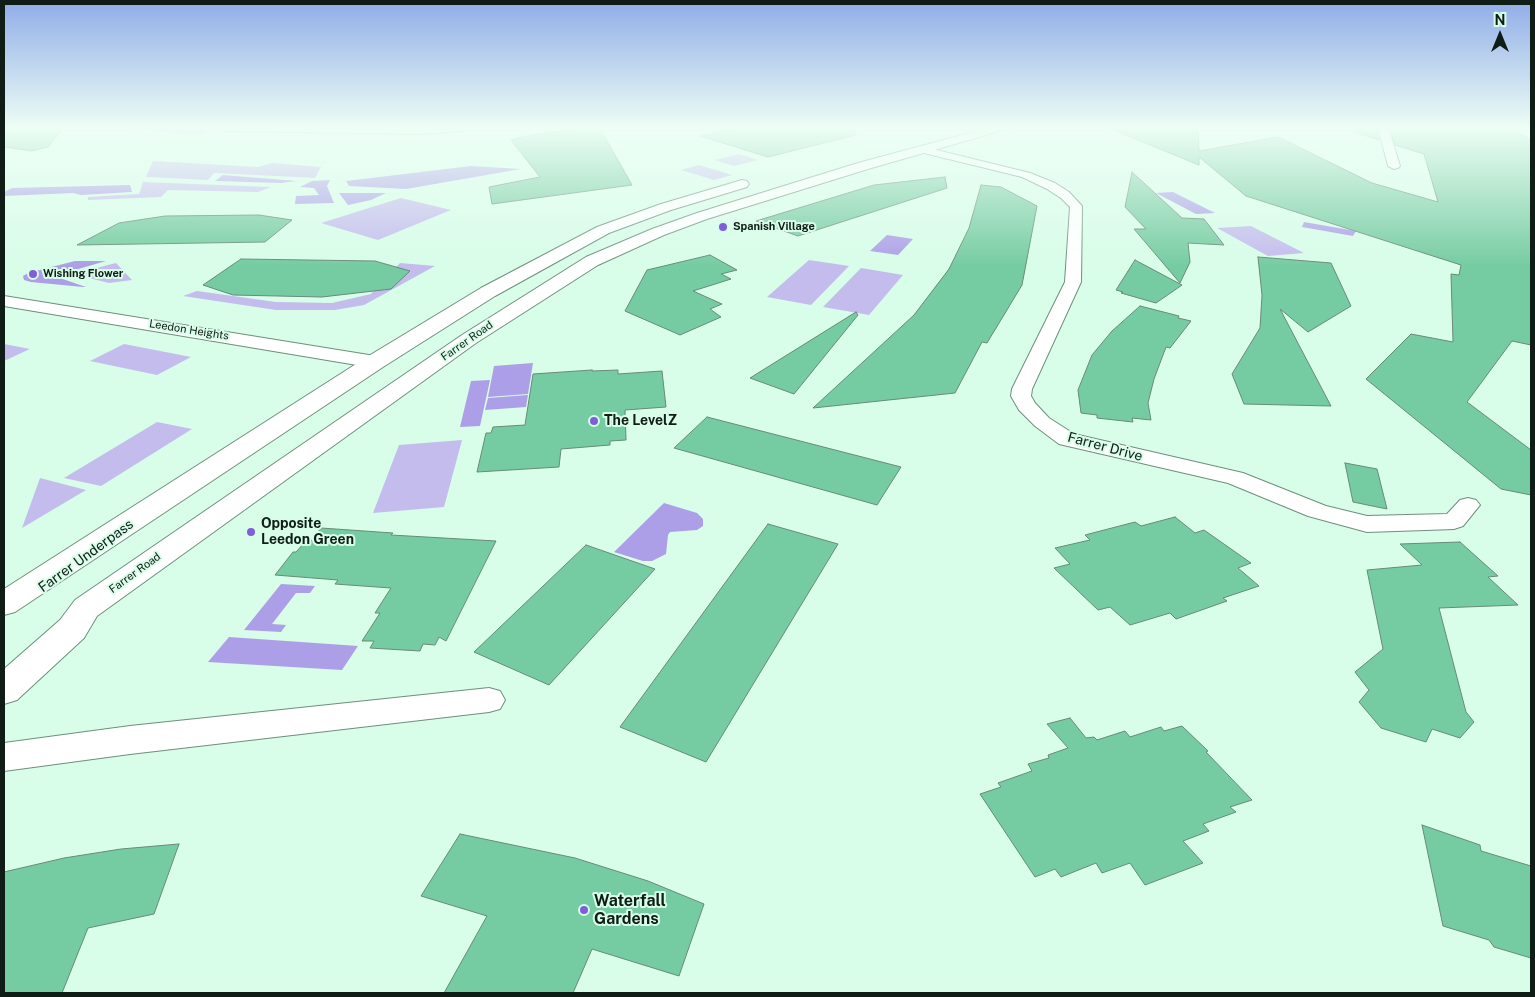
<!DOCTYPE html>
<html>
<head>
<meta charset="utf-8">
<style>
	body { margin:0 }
	#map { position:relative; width:1535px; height:997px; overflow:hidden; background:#d8fde9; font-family:"Public Sans",sans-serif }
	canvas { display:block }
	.frame { position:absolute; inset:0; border:5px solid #0f1d16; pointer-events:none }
	.north { position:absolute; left:1475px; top:10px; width:50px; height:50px; -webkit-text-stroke:4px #d8fde9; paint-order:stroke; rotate:0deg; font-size:14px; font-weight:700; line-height:20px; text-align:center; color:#0f1d16 }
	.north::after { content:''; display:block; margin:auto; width:18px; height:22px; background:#0f1d16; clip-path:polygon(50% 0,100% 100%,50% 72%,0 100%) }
</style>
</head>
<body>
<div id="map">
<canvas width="1535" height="997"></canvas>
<div class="frame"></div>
<div class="north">N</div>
</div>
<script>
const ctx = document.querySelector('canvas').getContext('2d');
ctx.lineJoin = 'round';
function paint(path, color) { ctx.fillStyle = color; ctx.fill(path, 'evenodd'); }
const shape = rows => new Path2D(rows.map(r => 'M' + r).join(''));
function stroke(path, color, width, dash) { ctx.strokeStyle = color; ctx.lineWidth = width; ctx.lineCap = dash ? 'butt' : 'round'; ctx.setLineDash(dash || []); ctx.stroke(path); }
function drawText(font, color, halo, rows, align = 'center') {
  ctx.font = font + ' "Public Sans",sans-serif'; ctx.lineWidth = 4; ctx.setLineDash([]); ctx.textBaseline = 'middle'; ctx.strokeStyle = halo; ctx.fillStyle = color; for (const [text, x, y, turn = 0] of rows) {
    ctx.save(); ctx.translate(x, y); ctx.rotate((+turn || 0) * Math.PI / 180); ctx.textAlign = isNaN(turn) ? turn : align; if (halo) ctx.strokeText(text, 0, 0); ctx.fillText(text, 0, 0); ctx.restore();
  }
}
paint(shape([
	[133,127,222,127,196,136,131,128],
	[739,154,758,160,734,166,715,160],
	[153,161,258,167,272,163,321,167,315,178,214,173,208,180,146,177],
	[699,165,732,175,714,180,681,170],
	[143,182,271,187,258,192,168,190,161,197,88,200,88,197,139,194],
	[401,198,451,210,378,240,321,223],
	[1251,226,1304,253,1268,256,1217,228],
	[809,260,849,266,811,305,767,297],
	[116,263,132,280,109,283,73,274],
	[400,263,435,266,364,305,335,310,276,310,183,296,197,291,276,302,332,303,371,294],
	[861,268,903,275,869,315,823,307],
	[4,344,30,349,4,361],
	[124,344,191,357,157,375,90,361],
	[157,422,192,429,101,486,64,478],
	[462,440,444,507,373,513,399,445],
	[40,478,86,490,22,528]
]), '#c4bced');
paint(shape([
	[471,166,521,169,406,189,349,186,346,181],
	[223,175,297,181,281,183,215,181],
	[330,180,327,186,334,203,295,204,296,196,319,195,314,188,300,187,312,181],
	[130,185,132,192,81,195,73,193,4,196,4,192,12,188],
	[1173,192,1215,213,1196,214,1156,193],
	[339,193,386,193,371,200,348,205],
	[1304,222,1356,231,1353,236,1302,227],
	[887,235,913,239,898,255,870,251],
	[75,261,106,261,54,276,86,287,83,287,31,282,24,280,23,276,28,273],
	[533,363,528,394,488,397,494,366],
	[490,380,480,426,460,427,471,381],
	[528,395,526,407,485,410,488,398],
	[664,503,697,513,703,519,703,526,697,530,670,532,668,535,666,554,652,561,643,561,614,552],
	[281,584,315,586,310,593,296,593,272,624,286,625,281,632,244,630],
	[229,637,358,646,342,670,208,662]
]), '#ac9fe7');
const building = shape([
	[4,127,64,127,48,147,32,151,4,147,4,127],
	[599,127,632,185,492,204,489,187,540,177,511,140,535,134,599,127],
	[744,127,855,127,856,135,768,157,700,136,744,127],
	[1106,127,1198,127,1199,151,1278,137,1372,183,1438,202,1424,154,1395,145,1390,127,1508,127,1531,140,1531,345,1512,341,1467,402,1531,450,1531,495,1501,489,1366,379,1411,334,1453,342,1451,274,1459,275,1461,265,1246,196,1199,157,1199,165,1106,127],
	[1355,127,1376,127,1379,140,1354,132,1355,127],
	[1132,172,1182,218,1204,219,1224,245,1188,243,1190,262,1180,283,1134,229,1146,229,1125,207,1132,172],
	[945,177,947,188,798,236,756,221,874,185,945,177],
	[981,185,1001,187,1037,206,1022,285,987,343,982,342,955,393,813,408,914,315,949,269,969,228,981,185],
	[259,215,292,220,265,242,77,245,119,223,165,216,259,215],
	[710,255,737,270,721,274,731,279,693,291,722,304,710,309,721,317,680,335,625,311,647,270,710,255],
	[1258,257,1331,263,1351,306,1308,332,1280,309,1331,406,1244,404,1232,374,1260,328,1262,295,1258,257],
	[241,259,375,261,410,271,391,289,322,297,233,295,203,285,241,259],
	[1135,260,1182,285,1156,303,1121,293,1123,292,1116,290,1135,260],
	[1140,306,1179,316,1178,318,1191,321,1170,348,1166,347,1154,379,1148,403,1151,420,1132,418,1133,422,1097,418,1097,415,1081,413,1078,390,1092,355,1112,331,1140,306],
	[856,312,858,315,794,394,750,378,856,312],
	[592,370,592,371,618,370,618,374,662,371,666,407,625,410,626,440,610,441,610,445,561,449,559,467,477,472,486,433,491,433,493,427,525,425,533,374,592,370],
	[707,417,901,467,877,505,674,448,707,417],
	[1345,463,1377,469,1387,509,1353,502,1345,463],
	[1175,517,1195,533,1204,530,1251,563,1238,568,1259,586,1223,598,1227,601,1176,619,1170,613,1130,625,1110,607,1098,610,1054,568,1070,564,1055,548,1090,540,1085,535,1135,522,1141,526,1175,517],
	[768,524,838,544,706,762,620,727,768,524],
	[321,528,393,533,391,535,496,541,446,641,439,637,435,645,423,644,420,651,370,648,374,641,362,641,380,613,375,613,391,588,335,584,338,580,275,575,293,552,296,552,306,541,311,541,321,528],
	[1460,542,1498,576,1488,577,1518,605,1439,608,1466,712,1474,722,1460,738,1432,729,1426,742,1381,728,1359,702,1369,690,1355,672,1383,649,1367,570,1422,565,1400,544,1460,542],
	[586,545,655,569,549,685,474,652,586,545],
	[1070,718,1086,738,1094,737,1097,740,1125,731,1130,737,1161,727,1164,731,1182,726,1208,751,1206,752,1252,800,1230,807,1236,812,1203,824,1209,831,1183,841,1203,863,1145,885,1130,863,1102,873,1096,863,1061,877,1055,869,1035,877,980,794,1001,787,998,783,1032,771,1028,764,1049,758,1048,755,1068,748,1047,724,1070,718],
	[1422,825,1480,845,1481,851,1531,866,1531,958,1494,947,1489,940,1443,926,1422,825],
	[460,834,575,858,648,881,704,904,679,976,592,949,573,993,444,993,487,916,421,896,460,834],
	[179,844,154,914,88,928,62,993,4,993,4,872,64,858,121,849,179,844]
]);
paint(building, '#76cca2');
stroke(building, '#688a78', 1);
const street = shape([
	[222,127,422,128,478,127,473,130,422,134,226,131,223,130,222,127],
	[1378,127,1388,127,1400,166,1398,168,1394,169,1388,166,1378,127],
	[920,146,1030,173,1055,183,1069,192,1082,206,1081,282,1032,389,1031,396,1035,403,1049,418,1074,434,1243,473,1326,506,1367,516,1447,514,1460,500,1468,498,1476,500,1480,505,1463,526,1454,529,1367,532,1308,516,1228,483,1059,444,1035,426,1019,410,1011,396,1012,389,1065,282,1070,207,1061,198,1047,189,1022,177,916,151,915,149,920,146],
	[4,296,375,356,382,358,384,362,382,366,375,368,4,306,4,296],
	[489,688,500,691,505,700,500,709,489,712,130,754,4,771,4,743,130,726,489,688]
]);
const highway = shape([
	[992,127,1009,127,1007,129,868,169,707,219,664,235,598,265,476,343,97,616,84,638,17,700,4,704,4,669,60,620,75,600,462,335,586,257,652,229,697,213,858,163,992,127],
	[742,180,747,181,749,184,747,187,671,210,609,233,495,296,383,367,15,612,4,615,4,589,367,357,481,288,597,227,661,204,742,180]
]);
stroke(street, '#6e8f7e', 2);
stroke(highway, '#6e8f7e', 2);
paint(street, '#fff');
paint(highway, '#fff');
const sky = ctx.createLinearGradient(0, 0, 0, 266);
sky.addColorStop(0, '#90ace8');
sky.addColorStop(0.48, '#edfef5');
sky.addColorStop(1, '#edfef500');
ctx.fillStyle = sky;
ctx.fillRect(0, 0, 1535, 266);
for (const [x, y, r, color] of [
	[723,227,5,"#7f5ed9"],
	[33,274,5,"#7f5ed9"],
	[594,421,5,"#7f5ed9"],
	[251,532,5,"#7f5ed9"],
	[584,910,5,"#7f5ed9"]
]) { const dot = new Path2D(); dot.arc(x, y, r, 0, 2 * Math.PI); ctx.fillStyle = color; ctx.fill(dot); stroke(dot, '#d8fde9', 2); }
drawText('bold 11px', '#0f1d16', '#d8fde9', [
	["Spanish Village",733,227],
	["Wishing Flower",43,274]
], 'left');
drawText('11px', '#0f1d16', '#d8fde9', [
	["Leedon Heights",189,330,9],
	["Farrer Road",467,341,-35],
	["Farrer Road",135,573,-36]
]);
drawText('bold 14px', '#0f1d16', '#d8fde9', [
	["The LevelZ",604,421],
	["Opposite",261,524],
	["Leedon Green",261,540]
], 'left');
drawText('14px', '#0f1d16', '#d8fde9', [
	["Farrer Drive",1105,447,15],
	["Farrer Underpass",86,556,-36]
]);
drawText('bold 16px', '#0f1d16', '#d8fde9', [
	["Waterfall",594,901],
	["Gardens",594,919]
], 'left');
</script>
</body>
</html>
